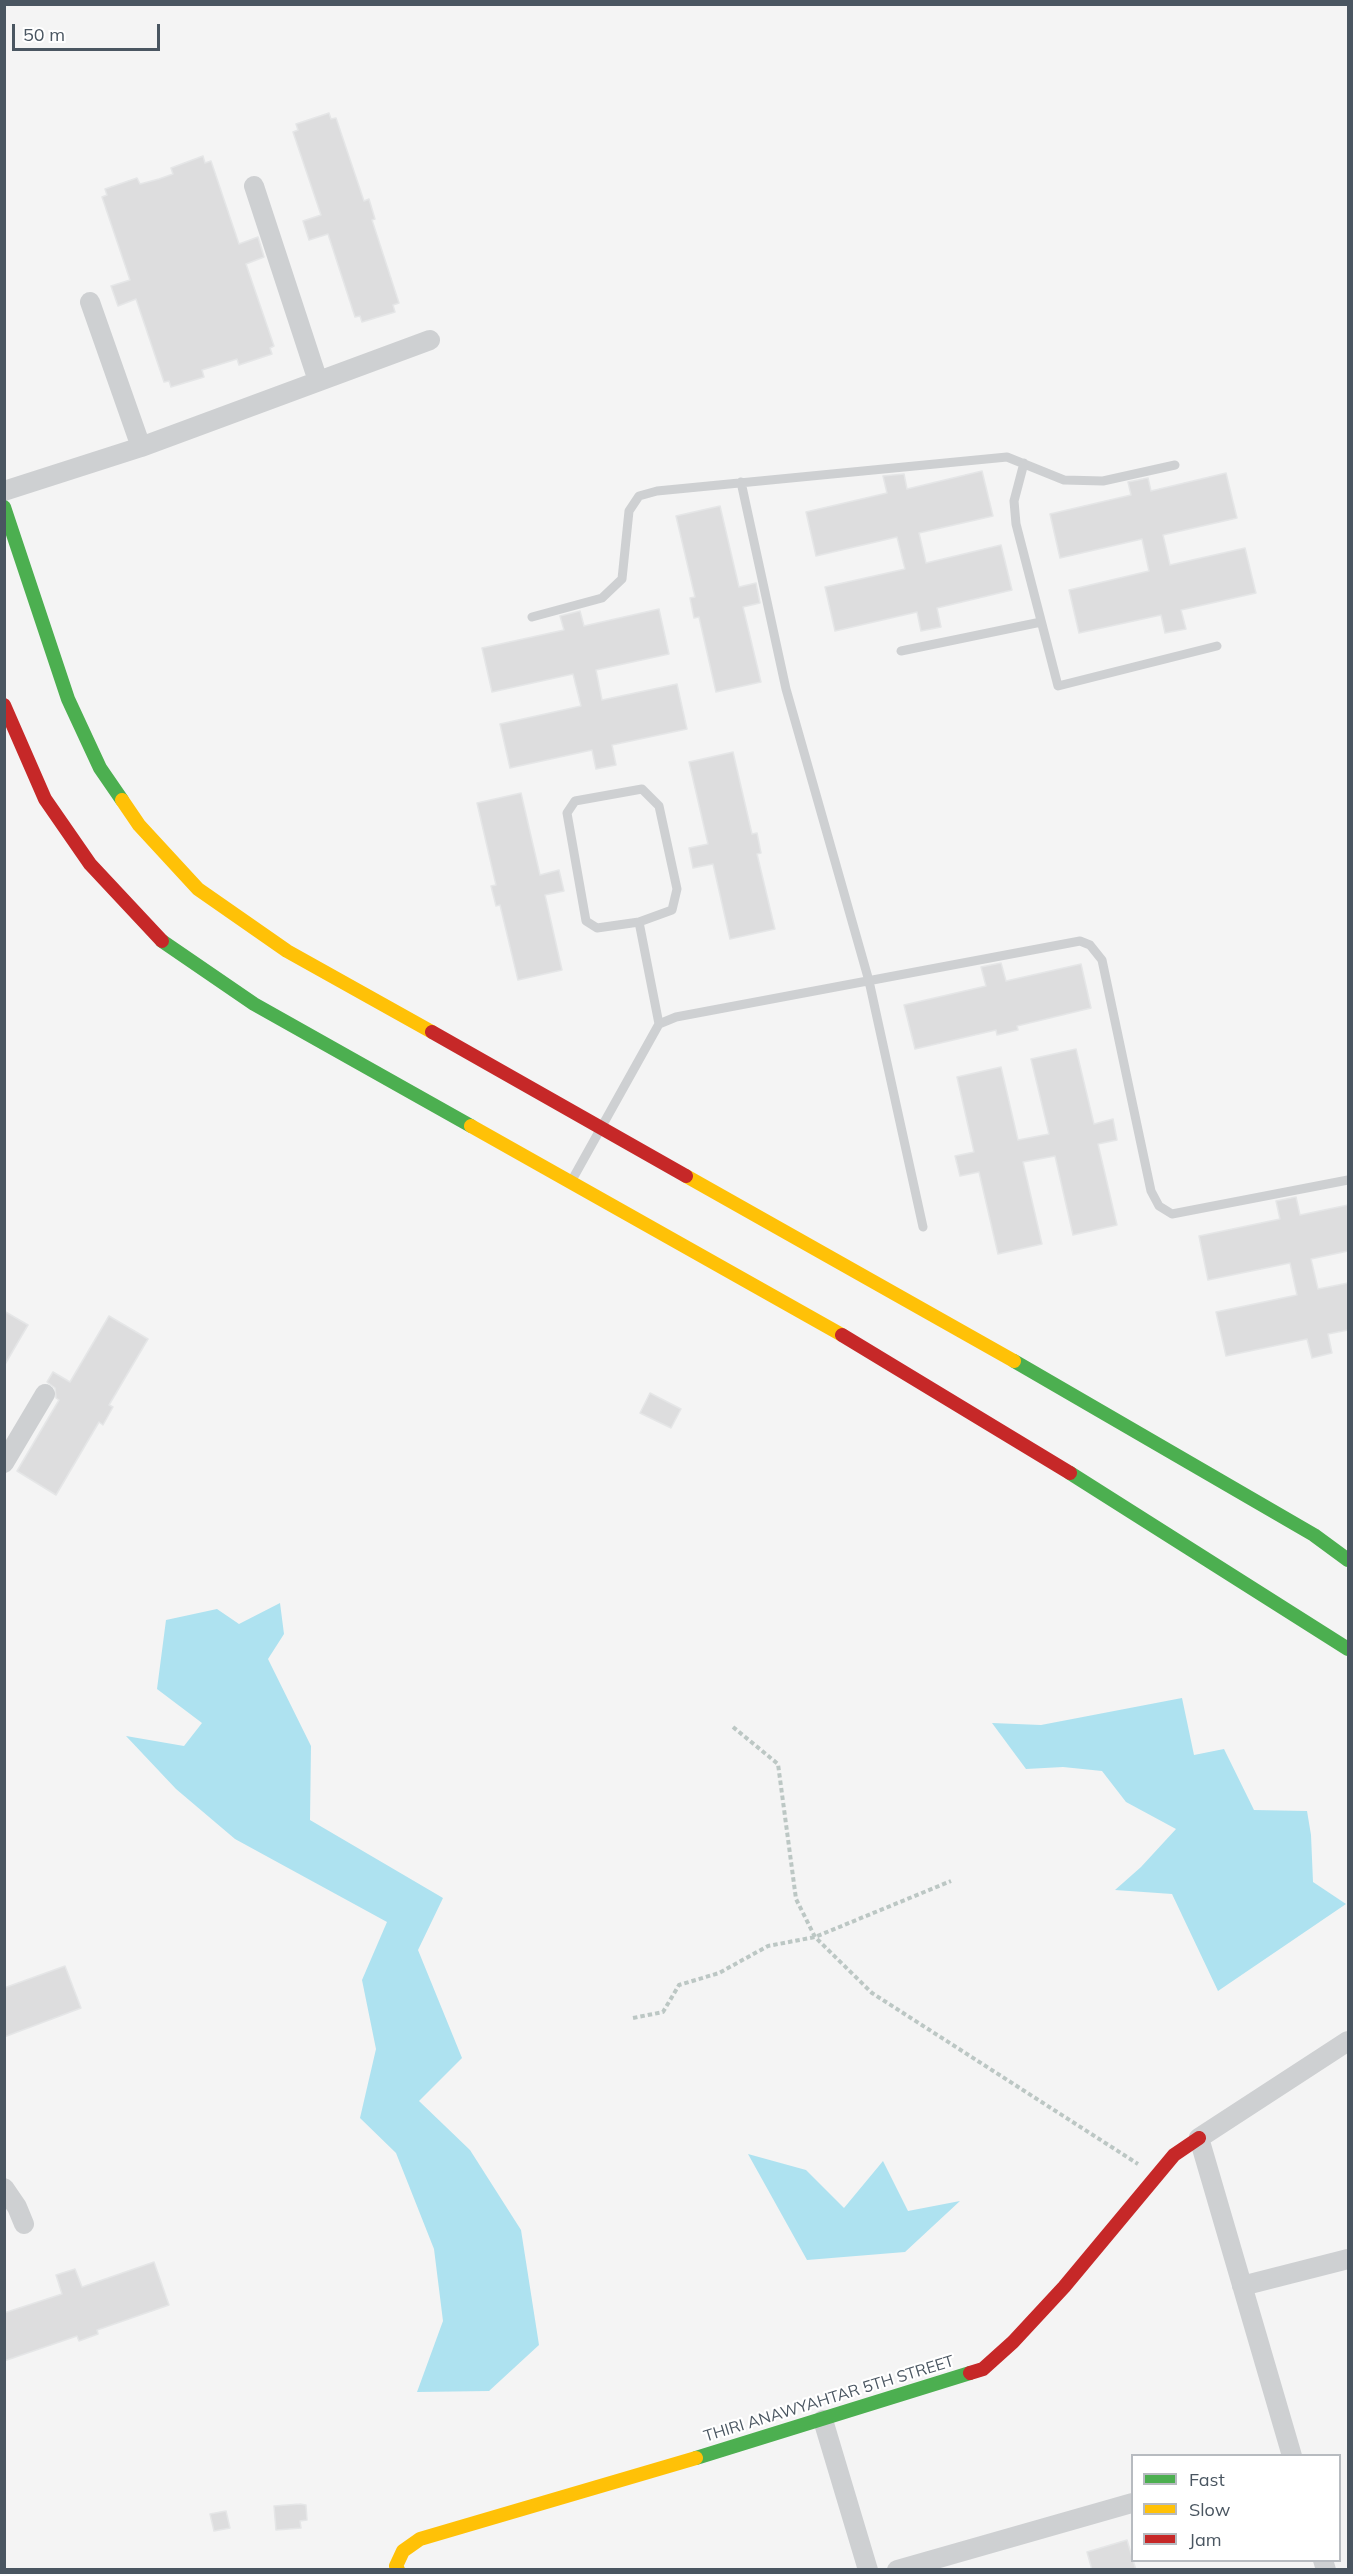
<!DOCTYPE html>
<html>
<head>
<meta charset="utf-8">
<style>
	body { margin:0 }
	#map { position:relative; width:1353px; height:2574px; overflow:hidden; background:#f4f4f4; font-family:Mulish,sans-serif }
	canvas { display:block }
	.frame { position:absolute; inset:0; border:6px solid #4a5661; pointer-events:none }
	.legend { position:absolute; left:1131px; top:2454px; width:210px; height:108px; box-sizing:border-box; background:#fff; border:2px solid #b7bbc0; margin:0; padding:8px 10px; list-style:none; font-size:18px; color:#4a5661 }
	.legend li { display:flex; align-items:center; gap:12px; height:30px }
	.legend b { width:30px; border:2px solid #b7bbc0 }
	.scale { position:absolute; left:12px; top:24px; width:148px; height:27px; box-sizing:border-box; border:3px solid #4a5661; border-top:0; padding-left:8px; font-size:18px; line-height:21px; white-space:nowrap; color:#4a5661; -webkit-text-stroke:4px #fff; paint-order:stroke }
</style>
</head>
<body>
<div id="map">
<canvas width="1353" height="2574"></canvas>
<div class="frame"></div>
<ul class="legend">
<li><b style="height:8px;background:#4caf50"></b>Fast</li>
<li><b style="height:8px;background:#ffc107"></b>Slow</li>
<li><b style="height:8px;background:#c62828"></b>Jam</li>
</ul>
<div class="scale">50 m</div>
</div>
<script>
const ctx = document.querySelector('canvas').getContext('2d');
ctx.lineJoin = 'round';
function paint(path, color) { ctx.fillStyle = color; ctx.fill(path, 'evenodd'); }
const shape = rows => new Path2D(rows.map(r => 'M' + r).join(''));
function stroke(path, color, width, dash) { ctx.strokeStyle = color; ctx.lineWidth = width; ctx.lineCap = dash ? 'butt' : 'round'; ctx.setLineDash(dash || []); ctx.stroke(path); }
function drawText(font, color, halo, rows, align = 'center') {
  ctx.font = font + ' Mulish,sans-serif'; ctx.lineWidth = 4.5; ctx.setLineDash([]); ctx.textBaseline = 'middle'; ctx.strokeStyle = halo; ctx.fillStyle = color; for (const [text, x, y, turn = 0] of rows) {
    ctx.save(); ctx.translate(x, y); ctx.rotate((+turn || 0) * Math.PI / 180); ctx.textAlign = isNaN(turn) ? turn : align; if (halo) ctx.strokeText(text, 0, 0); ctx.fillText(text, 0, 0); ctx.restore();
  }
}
paint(shape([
	[280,1603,284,1634,268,1659,311,1746,310,1820,443,1898,418,1950,462,2058,419,2101,470,2150,521,2230,539,2345,489,2391,417,2392,443,2321,434,2249,396,2153,360,2118,376,2049,362,1980,387,1922,235,1839,176,1789,126,1736,184,1746,202,1723,157,1689,166,1620,217,1609,239,1624],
	[1182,1698,1194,1755,1224,1749,1254,1810,1307,1811,1311,1835,1313,1882,1346,1904,1218,1991,1172,1894,1115,1890,1141,1867,1176,1829,1126,1802,1102,1771,1063,1767,1026,1769,992,1723,1041,1725],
	[748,2154,806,2170,844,2208,883,2161,908,2211,960,2201,905,2252,807,2260]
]), '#aee2f0');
const building = shape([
	[329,113,331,119,336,118,364,201,369,199,375,219,372,220,399,303,393,305,395,312,362,322,360,316,355,317,328,234,309,240,303,221,321,215,293,132,298,130,296,124,329,113],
	[203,156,205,163,211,161,239,244,258,237,264,257,246,264,274,346,270,348,272,354,239,365,237,359,202,370,204,377,171,387,169,381,164,382,136,299,118,306,111,286,130,280,102,197,107,195,105,189,137,178,140,184,159,179,173,174,171,168,203,156],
	[982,471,993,516,919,533,926,563,1001,545,1012,590,937,608,941,627,921,631,917,612,835,631,825,587,905,569,897,537,816,556,806,512,887,493,883,476,904,474,907,489,982,471],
	[1226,473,1237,518,1163,535,1170,565,1245,548,1256,593,1181,610,1186,629,1165,633,1161,615,1079,633,1069,590,1149,571,1142,539,1060,558,1050,514,1131,495,1128,482,1148,478,1151,491,1226,473],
	[720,506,739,587,756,583,760,603,743,607,761,682,716,692,699,617,694,618,690,598,695,597,676,516,720,506],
	[659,609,669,654,596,670,602,700,677,684,687,729,612,745,616,765,596,769,592,750,510,768,500,724,581,706,573,674,492,692,482,648,564,630,560,616,580,611,584,626,659,609],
	[733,752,752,834,757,833,761,853,757,854,775,929,730,939,713,864,693,868,689,848,708,844,689,762,733,752],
	[521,793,540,875,559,870,564,891,545,895,562,970,518,980,500,905,496,906,491,886,496,885,477,803,521,793],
	[1001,963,1006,981,1081,964,1091,1008,1017,1026,1018,1030,997,1035,996,1030,915,1049,904,1005,986,986,981,967,1001,963],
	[1076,1049,1094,1124,1113,1119,1117,1140,1098,1144,1117,1225,1073,1235,1055,1156,1023,1162,1042,1244,998,1254,979,1172,960,1176,955,1156,974,1152,957,1077,1001,1067,1018,1140,1049,1134,1031,1059,1076,1049],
	[1296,1197,1300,1215,1348,1205,1348,1251,1311,1259,1318,1289,1348,1283,1348,1330,1328,1334,1332,1353,1312,1358,1307,1339,1226,1356,1216,1312,1297,1295,1290,1263,1208,1280,1199,1236,1280,1219,1276,1201,1296,1197],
	[4,1311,28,1325,4,1366,4,1311],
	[109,1316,148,1339,109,1405,113,1407,103,1425,99,1422,56,1495,17,1471,59,1400,56,1398,55,1388,47,1382,53,1372,70,1382,109,1316],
	[650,1393,681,1409,671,1428,640,1413,650,1393],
	[65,1966,81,2008,4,2037,4,1988,65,1966],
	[154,2262,169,2305,97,2330,98,2334,79,2341,77,2336,4,2361,4,2313,62,2294,56,2275,75,2269,82,2287,154,2262],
	[300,2504,306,2505,307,2520,300,2521,301,2528,276,2530,274,2506,300,2504],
	[226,2511,230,2528,214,2531,210,2514,226,2511],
	[1127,2540,1136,2570,1092,2570,1087,2552,1127,2540]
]);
paint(building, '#ddddde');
stroke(building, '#e5e6e7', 1.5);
stroke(shape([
	[733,1727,778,1764,796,1899,815,1937,872,1993,1138,2164],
	[633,2018,663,2012,679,1985,719,1973,768,1946,815,1937,951,1881]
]), '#bcc7c4', 4, [4.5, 3]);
stroke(shape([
	[1024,463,1014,501,1016,524,1058,686,1217,646],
	[741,482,786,689,869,981,923,1227],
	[532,617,602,598,622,579,629,511,639,496,657,491,1007,457,1064,480,1103,481,1175,465],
	[901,651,1041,622],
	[642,789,659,806,677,889,672,910,639,922,597,928,586,921,567,813,575,801,642,789],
	[639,922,659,1024],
	[572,1180,659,1024,676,1017,1080,941,1090,945,1102,960,1151,1191,1159,1206,1172,1214,1348,1180]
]), '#ced0d2', 9);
stroke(shape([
	[254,186,318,381],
	[90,302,141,447],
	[4,491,141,447,430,340],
	[4,1463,45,1394],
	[4,2188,17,2207,24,2224],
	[1242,2286,1348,2259],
	[823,2420,868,2570],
	[1292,2456,1199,2138,1348,2041],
	[1323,2560,1326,2570],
	[897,2570,1132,2503]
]), '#ced0d2', 20);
stroke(shape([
	[4,507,68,699,100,768,122,800],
	[162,941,254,1004,471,1126],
	[1014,1361,1314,1535,1348,1560],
	[1070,1473,1348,1649],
	[696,2458,970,2373]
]), '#4caf50', 14);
stroke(shape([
	[122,800,139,825,198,889,287,951,432,1032],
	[471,1126,842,1335],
	[686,1176,1014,1361],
	[398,2570,396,2566,403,2551,420,2539,696,2458]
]), '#ffc107', 14);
stroke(shape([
	[4,705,45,799,90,864,162,941],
	[432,1032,686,1176],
	[842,1335,1070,1473],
	[970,2373,983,2369,1013,2342,1064,2287,1174,2155,1199,2138]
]), '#c62828', 14);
drawText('16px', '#4a5661', '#fff', [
	["THIRI ANAWYAHTAR 5TH STREET",829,2399,-17]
]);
</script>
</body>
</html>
